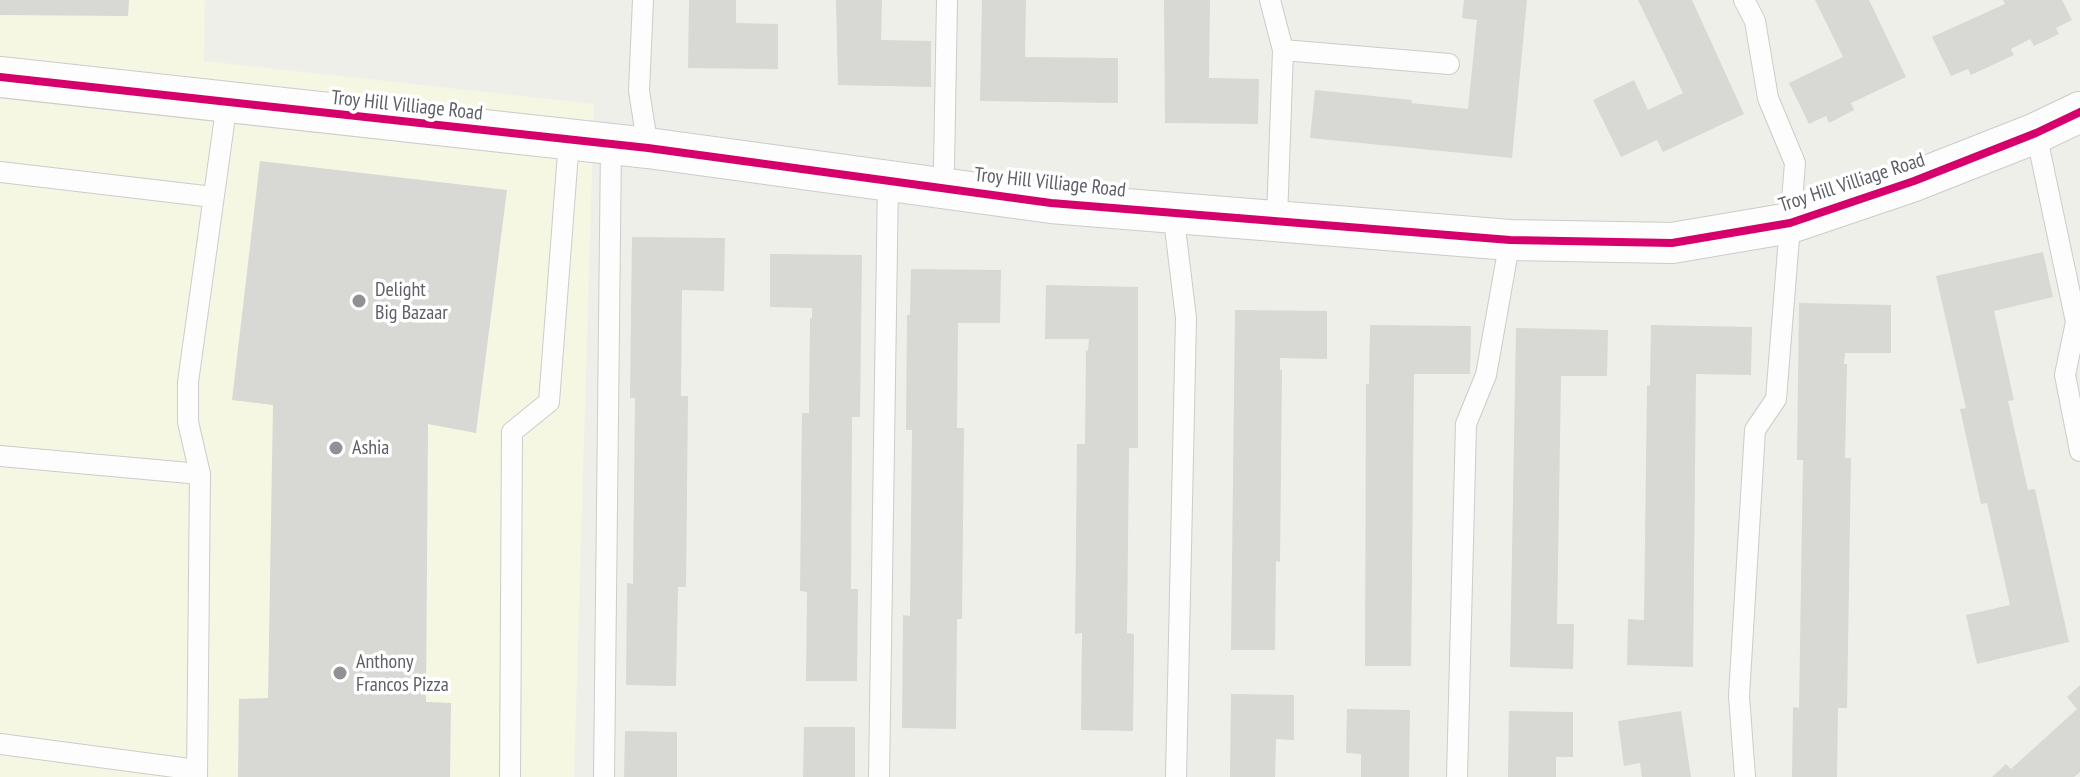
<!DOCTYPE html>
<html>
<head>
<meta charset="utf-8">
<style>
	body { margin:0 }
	canvas { display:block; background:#eeefe9 }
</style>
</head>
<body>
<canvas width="2080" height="777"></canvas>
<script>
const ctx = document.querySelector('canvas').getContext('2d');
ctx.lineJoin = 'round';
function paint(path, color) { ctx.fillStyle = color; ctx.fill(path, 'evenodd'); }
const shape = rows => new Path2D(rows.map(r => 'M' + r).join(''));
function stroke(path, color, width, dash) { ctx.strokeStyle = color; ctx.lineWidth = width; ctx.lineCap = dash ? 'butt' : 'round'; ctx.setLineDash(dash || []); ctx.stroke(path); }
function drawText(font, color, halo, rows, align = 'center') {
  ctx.font = font + ' "PT Sans Narrow",sans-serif'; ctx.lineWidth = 7; ctx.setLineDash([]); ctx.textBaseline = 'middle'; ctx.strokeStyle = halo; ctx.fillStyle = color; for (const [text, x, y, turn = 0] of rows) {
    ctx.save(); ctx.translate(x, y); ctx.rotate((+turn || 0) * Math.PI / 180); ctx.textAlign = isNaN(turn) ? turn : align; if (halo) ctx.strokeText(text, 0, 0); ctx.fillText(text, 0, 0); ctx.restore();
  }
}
paint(shape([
	[0,0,205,0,204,61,594,104,574,777,0,777]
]), '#f5f7e3');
paint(shape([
	[0,0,129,0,128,16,0,15],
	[689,0,736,0,736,23,778,24,778,69,688,68],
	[836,0,882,0,881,40,931,41,931,87,838,85],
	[982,0,1026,0,1025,57,1118,58,1118,103,980,101],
	[1164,0,1210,0,1209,78,1259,79,1258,124,1165,123],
	[1464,0,1527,0,1512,158,1310,138,1315,90,1412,100,1411,103,1468,109,1477,20,1462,18],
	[1638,0,1692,0,1744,114,1663,152,1657,140,1621,157,1593,100,1634,80,1648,110,1683,93],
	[1815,0,1869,0,1906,77,1851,103,1854,110,1829,123,1826,116,1809,124,1789,83,1843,57],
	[2003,0,2062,0,2072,20,2056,28,2059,34,2034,46,2030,39,2011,49,2014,55,1971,75,1968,69,1951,76,1932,37,2005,4],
	[260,161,507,190,476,433,428,424,426,702,451,703,450,777,238,777,239,699,268,698,273,405,232,400],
	[632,237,725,238,724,291,682,290,681,396,688,396,686,587,678,587,676,686,626,685,627,583,633,584,635,398,630,398],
	[2043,252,2053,297,1994,311,2014,400,2008,401,2028,490,2035,489,2069,642,1977,664,1966,615,2010,605,1987,503,1981,504,1960,409,1966,408,1936,276],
	[770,254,862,255,860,417,852,417,851,589,858,589,857,681,806,681,807,592,800,591,802,413,809,413,810,318,812,318,812,308,770,307],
	[911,269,1001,270,1000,323,958,323,957,428,964,428,962,619,957,619,956,729,902,728,903,615,910,616,912,430,906,430,907,315,910,315],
	[1046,285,1138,287,1138,448,1129,448,1127,633,1134,634,1133,731,1081,730,1082,633,1075,634,1077,444,1085,444,1086,350,1088,351,1089,339,1045,339],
	[1799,303,1891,305,1891,353,1845,353,1844,364,1847,364,1845,458,1851,458,1847,708,1838,708,1837,777,1792,777,1793,707,1799,708,1803,460,1797,460],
	[1235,310,1327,311,1327,359,1280,358,1280,370,1282,370,1280,562,1276,561,1275,650,1231,650],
	[1370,325,1471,326,1470,374,1414,374,1411,666,1365,666,1366,384,1369,384],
	[1651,325,1752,327,1751,375,1696,374,1693,667,1627,665,1628,619,1644,620,1647,385,1650,386],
	[1516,328,1608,330,1607,376,1561,376,1557,624,1574,624,1573,669,1510,667],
	[2080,685,2080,772,2074,777,1992,777,2006,764,2011,769,2077,709,2067,697],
	[1231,694,1294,695,1294,740,1276,739,1275,777,1230,777],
	[1347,709,1410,710,1409,777,1361,777,1361,754,1346,753],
	[1509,711,1573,712,1573,757,1556,757,1556,777,1508,777],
	[1681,711,1691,777,1642,777,1640,763,1624,766,1618,721],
	[804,727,855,727,855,777,803,777],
	[625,731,677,732,677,777,624,777]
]), '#d8d8d4');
const lane = shape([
	[643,0,639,91,648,148],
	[1270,0,1283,50,1277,219],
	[1744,0,1755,21,1768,98,1795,163,1776,399,1755,430,1739,696,1745,777],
	[1283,50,1449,64],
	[2036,133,2076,322,2065,375,2080,451],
	[0,172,213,197],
	[941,186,944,167,947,0],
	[1173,211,1186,318,1176,777],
	[0,456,200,474],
	[0,744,197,770],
	[197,777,200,474,188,422,188,382,227,102],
	[510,777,512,432,549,402,569,140],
	[604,777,611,144],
	[879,777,888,179],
	[1457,777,1466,424,1486,375,1510,240]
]);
const street = shape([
	[0,77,648,148,1051,203,1510,240,1672,243,1790,223,1914,181,2036,133,2080,112]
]);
stroke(lane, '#cbcccb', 22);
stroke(street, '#cbcccb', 42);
stroke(lane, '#fcfdfc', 20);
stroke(street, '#fcfdfc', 40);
stroke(shape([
	[0,77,648,148,1051,203,1510,240,1672,243,1790,223,1914,181,2036,133,2080,112]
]), '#d6006c', 8);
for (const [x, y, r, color] of [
	[359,301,8,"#909194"],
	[336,448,8,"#909194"],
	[340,673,8,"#909194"]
]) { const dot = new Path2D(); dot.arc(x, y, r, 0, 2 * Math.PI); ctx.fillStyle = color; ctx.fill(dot); stroke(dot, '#fff', 3); }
drawText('20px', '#5e5f67', '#fff', [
	["Troy Hill Villiage Road",407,106,6],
	["Troy Hill Villiage Road",1050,183,6],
	["Troy Hill Villiage Road",1852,183,-18]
]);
drawText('20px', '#5e5f67', '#fff', [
	["Delight",375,290],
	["Big Bazaar",375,313],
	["Ashia",352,448],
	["Anthony",356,662],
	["Francos Pizza",356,685]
], 'left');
</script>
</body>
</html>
